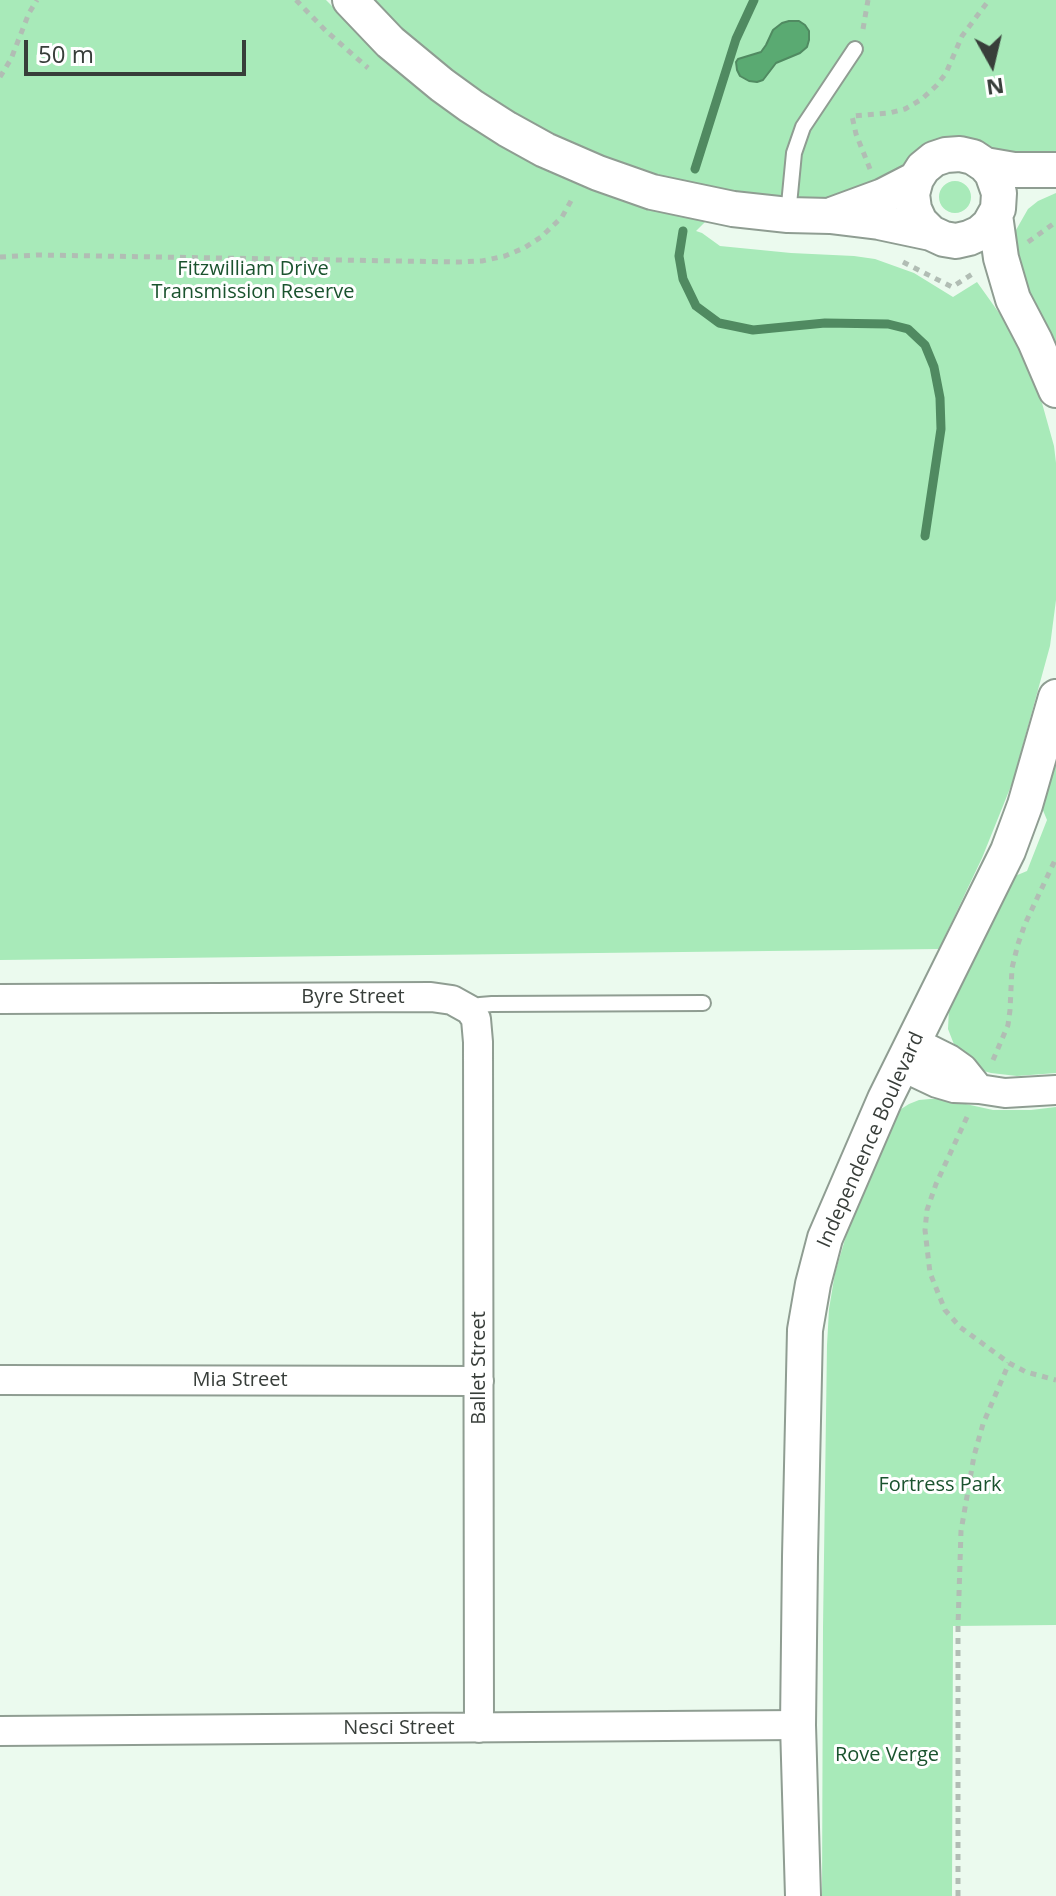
<!DOCTYPE html>
<html>
<head>
<meta charset="utf-8">
<style>
	body { margin:0 }
	#map { position:relative; width:1056px; height:1896px; overflow:hidden; background:#ebfaee; font-family:"Open Sans",sans-serif }
	canvas { display:block }
	.north { position:absolute; left:952px; top:24px; width:80px; height:80px; -webkit-text-stroke:6px #fff; paint-order:stroke; rotate:172deg; font-size:22px; font-weight:700; line-height:32px; text-align:center; color:#383e3a }
	.north::after { content:''; display:block; margin:auto; width:28px; height:36px; background:#383e3a; clip-path:polygon(50% 0,100% 100%,50% 72%,0 100%) }
	.scale { position:absolute; left:24px; top:40px; width:222px; height:36px; box-sizing:border-box; border:4px solid #383e3a; border-top:0; padding-left:10px; font-size:24px; line-height:28px; white-space:nowrap; color:#383e3a; -webkit-text-stroke:6px #fff; paint-order:stroke }
</style>
</head>
<body>
<div id="map">
<canvas width="1056" height="1896"></canvas>
<div class="north">N</div>
<div class="scale">50 m</div>
</div>
<script>
const ctx = document.querySelector('canvas').getContext('2d');
ctx.lineJoin = 'round';
function paint(path, color) { ctx.fillStyle = color; ctx.fill(path, 'evenodd'); }
const shape = rows => new Path2D(rows.map(r => 'M' + r).join(''));
function stroke(path, color, width, dash) { ctx.strokeStyle = color; ctx.lineWidth = width; ctx.lineCap = dash ? 'butt' : 'round'; ctx.setLineDash(dash || []); ctx.stroke(path); }
function drawText(font, color, halo, rows, align = 'center') {
  ctx.font = font + ' "Open Sans",sans-serif'; ctx.lineWidth = 6; ctx.setLineDash([]); ctx.textBaseline = 'middle'; ctx.strokeStyle = halo; ctx.fillStyle = color; for (const [text, x, y, turn = 0] of rows) {
    ctx.save(); ctx.translate(x, y); ctx.rotate((+turn || 0) * Math.PI / 180); ctx.textAlign = isNaN(turn) ? turn : align; if (halo) ctx.strokeText(text, 0, 0); ctx.fillText(text, 0, 0); ctx.restore();
  }
}
paint(shape([
	[0,0,326,0,395,69,441,106,487,137,707,220,696,231,702,233,720,246,791,253,854,256,875,259,914,273,953,297,977,282,1002,317,1024,357,1042,403,1054,446,1056,463,1056,600,1050,646,1013,781,982,858,939,949,0,960],
	[371,0,1056,0,1056,154,906,169,843,196,822,199,758,196,699,186,640,171,614,162,546,131,495,103,422,49],
	'939 197a16 16 0 1 1 32 0a16 16 0 1 1-32 0Z',
	[1056,193,1056,345,1028,291,1014,241,1016,230,1028,209,1038,201],
	[1056,759,1056,1073,1017,1076,991,1073,980,1070,955,1047,948,1029,949,1008,1015,876,1027,871,1047,820,1042,808],
	[930,1099,943,1099,993,1110,1031,1110,1056,1107,1056,1625,953,1626,952,1896,822,1896,823,1627,827,1345,829,1309,835,1273,846,1236,891,1119,898,1111,909,1104,919,1100]
]), '#a8eab9');
const water = shape([
	[789,21,799,21,805,25,809,31,809,40,807,47,800,53,776,63,763,80,757,82,749,81,740,76,737,70,736,62,738,59,761,52,766,45,773,30,782,23,789,21]
]);
paint(water, '#5aaa72');
stroke(water, '#508a61', 2);
stroke(shape([
	[695,169,736,39,754,0],
	[683,231,679,256,683,279,696,306,719,323,753,330,825,323,888,324,908,329,925,345,934,367,940,398,941,429,925,536]
]), '#508a61', 9);
const service = shape([
	[788,215,794,153,803,127,855,49],
	[470,1010,480,1005,492,1004,703,1003]
]);
const minor = shape([
	[0,999,431,997,452,1000,470,1010,476,1019,478,1042,479,1728],
	[913,1041,949,1059,963,1069,979,1089],
	[901,1066,937,1083,954,1088,979,1089,1005,1093,1056,1090],
	[0,1380,479,1381],
	[0,1731,798,1725]
]);
const tertiary = shape([
	[350,0,390,42,442,85,471,106,507,129,545,150,598,173,652,192,733,209,788,215,830,216,879,222,931,233],
	[985,165,1014,170,1056,170],
	[834,214,883,196,916,179,923,168,934,159,946,155,960,154,973,157,985,165,992,173,999,193,998,209,989,225,980,233,969,238,956,241,944,239,931,233,920,222,914,209,912,194,916,179],
	[995,215,1001,258,1013,299,1035,341,1056,390],
	[803,1896,798,1725,800,1557,805,1330,813,1284,825,1238,885,1099,1008,851,1025,805,1056,697]
]);
stroke(service, '#8f9d92', 18);
stroke(minor, '#8f9d92', 32);
stroke(tertiary, '#8f9d92', 38);
stroke(shape([
	[296,0,326,31,368,68],
	[863,29,868,0],
	[0,77,11,59,29,13,37,0],
	[870,169,856,134,852,116,889,113,905,109,922,99,937,85,946,73,962,36,989,0],
	[1028,242,1056,222],
	[0,257,38,255,459,262,482,261,505,256,524,248,541,237,562,217,572,199],
	[903,262,952,287,974,273],
	[993,1060,1008,1025,1010,1010,1012,968,1018,944,1025,924,1056,858],
	[967,1117,936,1184,927,1210,925,1230,930,1273,945,1310,960,1327,1009,1363,1026,1372,1056,1380],
	[958,1896,958,1626,961,1531,974,1456,983,1424,1009,1363]
]), '#b1bdb4', 5, [6, 6]);
stroke(service, '#fff', 14);
stroke(minor, '#fff', 28);
stroke(tertiary, '#fff', 34);
drawText('20px', '#1a532e', '#fff', [
	["Fitzwilliam Drive",253,269],
	["Transmission Reserve",253,292],
	["Fortress Park",940,1485],
	["Rove Verge",887,1755]
]);
drawText('20px', '#383e3a', '#fff', [
	["Byre Street",353,997],
	["Independence Boulevard",871,1140,-66],
	["Ballet Street",479,1368,-90],
	["Mia Street",240,1380],
	["Nesci Street",399,1728]
]);
</script>
</body>
</html>
